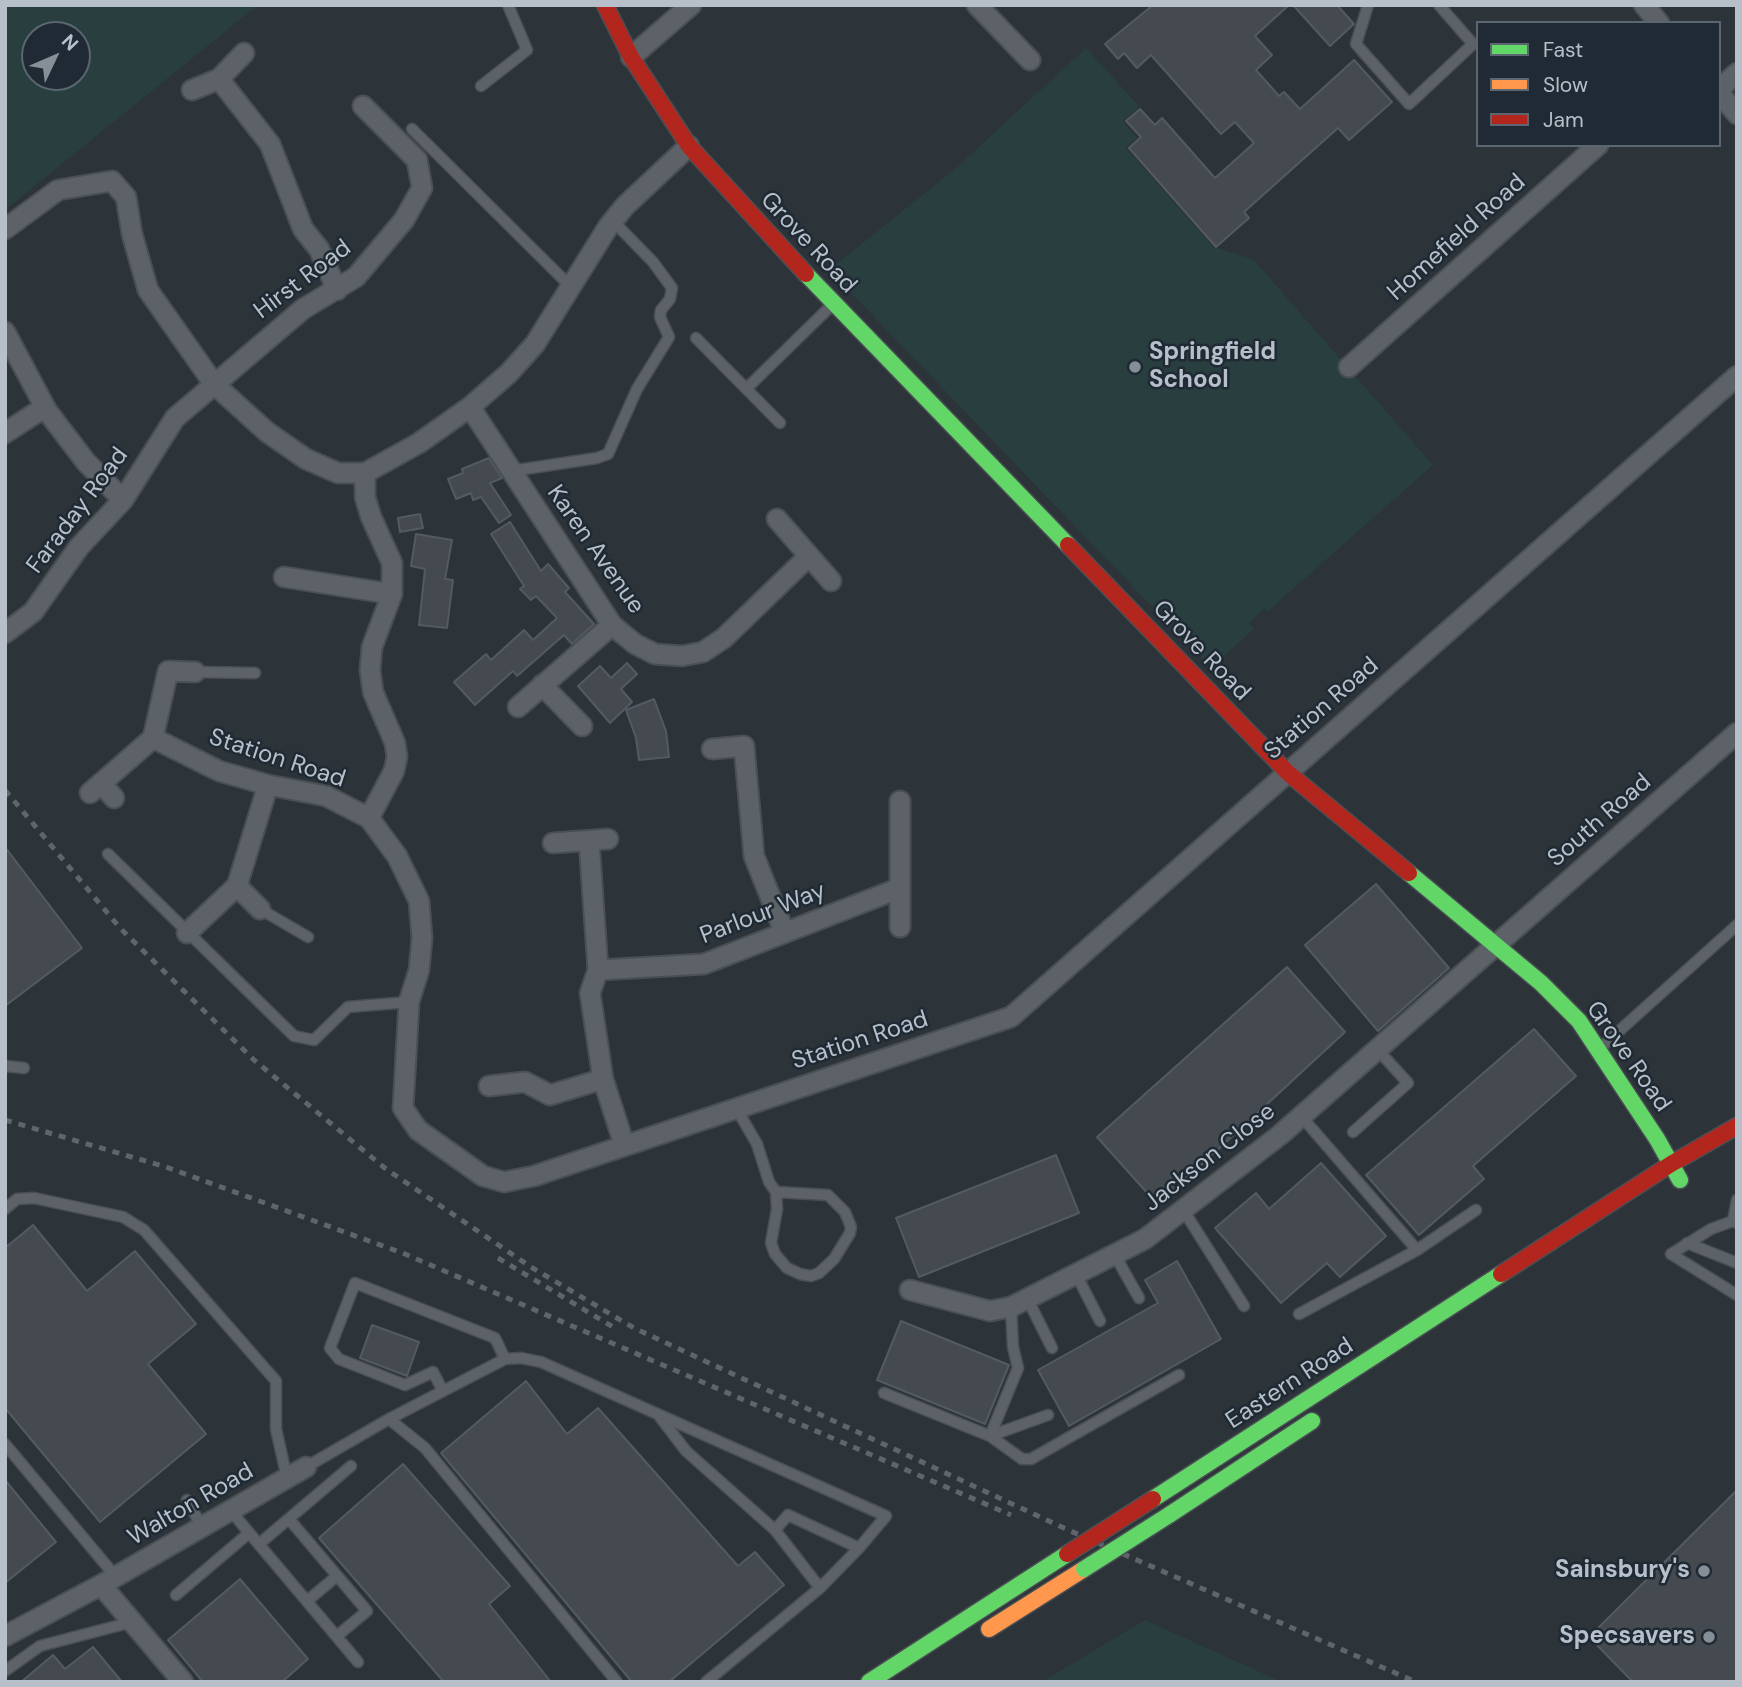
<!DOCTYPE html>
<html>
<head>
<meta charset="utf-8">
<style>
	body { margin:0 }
	#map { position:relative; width:1742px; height:1687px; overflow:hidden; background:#2c3339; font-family:"DM Sans",sans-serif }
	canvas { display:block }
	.frame { position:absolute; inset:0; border:7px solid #b7c0ca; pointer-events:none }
	.legend { position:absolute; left:1476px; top:21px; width:245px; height:126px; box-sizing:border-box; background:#1f2a34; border:2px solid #5c6670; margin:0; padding:9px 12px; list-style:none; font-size:21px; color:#b7c0ca }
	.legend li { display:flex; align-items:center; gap:14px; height:35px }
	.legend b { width:35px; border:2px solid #5c6670 }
	.north { position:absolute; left:21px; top:21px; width:70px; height:70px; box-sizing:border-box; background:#1f2a34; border:2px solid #5c6670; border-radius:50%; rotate:46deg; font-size:19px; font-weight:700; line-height:28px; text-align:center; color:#b7c0ca }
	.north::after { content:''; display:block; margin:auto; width:24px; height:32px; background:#868f97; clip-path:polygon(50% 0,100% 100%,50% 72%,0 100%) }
</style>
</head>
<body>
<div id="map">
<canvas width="1742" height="1687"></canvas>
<div class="frame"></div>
<ul class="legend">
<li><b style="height:9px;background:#63d668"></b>Fast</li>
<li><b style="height:9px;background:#ff974d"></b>Slow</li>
<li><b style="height:9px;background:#b3261e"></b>Jam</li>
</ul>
<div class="north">N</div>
</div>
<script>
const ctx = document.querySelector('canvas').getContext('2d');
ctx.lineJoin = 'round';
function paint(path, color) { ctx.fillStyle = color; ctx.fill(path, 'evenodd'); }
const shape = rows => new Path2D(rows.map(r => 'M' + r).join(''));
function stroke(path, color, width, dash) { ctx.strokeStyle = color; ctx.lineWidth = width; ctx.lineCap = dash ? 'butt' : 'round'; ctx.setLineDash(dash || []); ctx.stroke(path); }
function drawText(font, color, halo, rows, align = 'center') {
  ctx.font = font + ' "DM Sans",sans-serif'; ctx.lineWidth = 5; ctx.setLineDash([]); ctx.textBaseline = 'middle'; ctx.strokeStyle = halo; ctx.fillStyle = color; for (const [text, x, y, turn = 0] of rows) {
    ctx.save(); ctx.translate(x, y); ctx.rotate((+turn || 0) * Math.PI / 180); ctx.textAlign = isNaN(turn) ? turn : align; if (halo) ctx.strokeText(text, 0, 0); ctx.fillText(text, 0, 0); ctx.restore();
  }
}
paint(shape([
	[5,5,258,5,5,210],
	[77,35,77,77,35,77,35,35],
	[1086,48,1139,106,1123,122,1137,138,1126,148,1213,247,1253,259,1433,465,1268,611,1264,609,1249,623,1254,629,1211,668,829,270,956,168],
	[1145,1620,1282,1682,1042,1682]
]), '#293e3f');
const building = shape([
	[1153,5,1289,5,1255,36,1272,55,1256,70,1279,96,1284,92,1300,109,1354,60,1392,102,1349,140,1338,128,1244,212,1249,218,1216,247,1129,148,1141,137,1126,121,1140,109,1155,125,1162,118,1215,178,1254,143,1235,122,1221,134,1151,55,1137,68,1124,53,1118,59,1105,44,1153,5],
	[1293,5,1337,5,1354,24,1330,46,1293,5],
	[489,458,502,478,490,483,511,515,499,523,481,497,473,500,471,493,456,499,448,479,463,473,462,469,489,458],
	[420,514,423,528,400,532,398,518,420,514],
	[510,522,541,571,548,564,569,588,565,592,594,624,572,644,564,635,517,676,513,671,475,705,454,682,486,654,491,660,524,630,533,640,557,618,536,596,531,600,520,589,524,586,491,534,510,522],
	[416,534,452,540,445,579,453,580,447,628,419,625,425,569,411,566,416,534],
	[627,663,637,674,621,689,632,702,610,723,578,686,600,666,611,678,627,663],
	[654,699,666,731,669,757,639,760,636,738,626,710,654,699],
	[5,847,82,948,5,1006,5,847],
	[1376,884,1449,968,1378,1031,1305,945,1376,884],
	[1287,967,1345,1032,1158,1205,1097,1137,1287,967],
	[1534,1029,1576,1076,1473,1166,1484,1179,1419,1235,1366,1175,1534,1029],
	[1056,1155,1079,1213,919,1277,896,1218,1056,1155],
	[1321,1163,1386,1236,1340,1277,1327,1263,1281,1303,1215,1228,1256,1193,1269,1209,1321,1163],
	[33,1225,87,1291,135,1251,196,1324,148,1364,206,1434,100,1522,5,1408,5,1248,33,1225],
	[1177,1261,1221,1339,1069,1426,1038,1370,1158,1303,1145,1280,1177,1261],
	[901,1321,1009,1365,985,1424,877,1380,901,1321],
	[372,1325,419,1342,407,1376,360,1358,372,1325],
	[526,1381,567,1434,598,1408,738,1566,755,1552,784,1585,669,1682,632,1682,441,1453,526,1381],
	[403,1464,510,1586,489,1604,551,1682,444,1682,319,1538,403,1464],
	[5,1480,56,1542,5,1583,5,1480],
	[1737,1490,1737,1682,1633,1682,1589,1637,1737,1490],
	[240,1579,308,1659,282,1682,203,1682,168,1640,240,1579],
	[93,1647,122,1682,21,1682,53,1655,65,1669,93,1647]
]);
paint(building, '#444a4f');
stroke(building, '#545a61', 2);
const lane = shape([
	[1368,5,1356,44,1409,104,1473,44,1439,5],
	[481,86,527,50,508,5],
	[412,129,572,288],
	[696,338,780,423],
	[747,388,834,303],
	[511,471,597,458,608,454,637,389,669,337,660,317,661,310,670,299,672,288,653,262,613,221],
	[195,672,255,673],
	[108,854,294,1036,314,1040,348,1007,409,1002],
	[260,909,308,937],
	[1599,1049,1737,925],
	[5,1066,24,1068],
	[736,1108,757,1144,769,1182,776,1192,828,1195,845,1212,851,1227,850,1233,834,1259,819,1273,811,1276,800,1274,787,1268,775,1254,771,1243,777,1209,776,1192],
	[1353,1132,1408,1083,1377,1049],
	[5,1209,17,1199,34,1198,123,1217,144,1230,276,1381,276,1429,287,1478],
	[1184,1211,1244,1306],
	[1733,1221,1737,1200],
	[1737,1223,1733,1221,1711,1229,1671,1254,1737,1295],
	[1687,1243,1737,1263],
	[1417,1250,1476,1210],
	[1116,1257,1139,1298],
	[1077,1276,1100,1321],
	[1028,1300,1052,1348],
	[1011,1307,1013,1347,1018,1368,990,1436,1048,1415],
	[1299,1314,1417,1250,1301,1116],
	[443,1391,433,1372,405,1385,339,1359,330,1348,355,1283,495,1338,505,1359],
	[884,1393,990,1436,1022,1459,1031,1459,1179,1375],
	[660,1417,686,1451,775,1530],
	[5,1444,116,1577],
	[306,1467,389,1419],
	[187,1500,202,1527],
	[230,1510,358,1662],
	[289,1519,367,1611,337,1636],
	[259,1544,351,1466],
	[176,1595,249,1533],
	[307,1601,337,1576],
	[5,1671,40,1646,132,1622],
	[617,1682,425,1448,389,1419,505,1359,521,1358,541,1362,886,1516,859,1548,788,1515,775,1530,820,1588],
	[706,1682,820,1588,859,1548]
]);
const street = shape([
	[977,5,1030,60],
	[1644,5,1659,23],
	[631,57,691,5],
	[219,79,244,53],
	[1719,89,1737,73],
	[192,90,219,79,270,144,303,229,319,249,337,290],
	[1719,93,1737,114],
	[5,229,58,190,112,181,126,197,132,234,148,290,214,384,267,432,306,459,338,473,365,473,419,443,470,407,509,373,535,344,608,227,625,206,689,146],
	[5,332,47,411,86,462,123,500],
	[1349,367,1598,145],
	[470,407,612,625,635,644,655,654,682,656,703,652,724,638,809,556],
	[5,433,45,407],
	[365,473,365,497,371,517,392,563,392,594,372,647,370,670,373,692,395,743,397,757,394,771,369,818],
	[777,519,831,581],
	[284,577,392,594],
	[5,633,33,612,79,547,123,500,175,418,303,309,356,277,404,220,422,188,417,160,363,106],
	[542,685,582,726],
	[518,707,612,625],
	[153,738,168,671,195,672],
	[712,749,744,746,754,856,784,931],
	[101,783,114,798],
	[90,793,153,738,219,771,268,785,326,796,369,818,397,856,419,901,422,938,419,970,409,1002,403,1108,418,1130,483,1176,504,1182,534,1176,1011,1017,1737,376],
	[900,801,900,927],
	[589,841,598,970,590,993,603,1079,624,1144],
	[553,843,608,839],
	[237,886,260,909],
	[187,933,237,886,268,785],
	[598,970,704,964,900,888],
	[489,1086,525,1082,550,1095,603,1079],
	[910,1290,990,1311,1011,1307,1145,1239,1280,1135,1737,733],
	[101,1585,183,1682],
	[5,1636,101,1585,306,1467]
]);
const fast = shape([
	[806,274,1068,545],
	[1409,873,1541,983,1579,1021,1657,1139,1680,1180],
	[1153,1499,1501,1274],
	[1169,1515,1312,1421],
	[869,1682,1067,1554]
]);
const slow = shape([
	[989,1629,1084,1569]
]);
const jam = shape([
	[605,5,631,57,689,146,806,274],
	[1068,545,1288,773,1409,873],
	[1501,1274,1671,1164,1737,1126]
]);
stroke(lane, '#4a4f54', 13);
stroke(street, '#4a4f54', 23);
stroke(fast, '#4a4f54', 19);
stroke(slow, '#4a4f54', 19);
stroke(jam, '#4a4f54', 19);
stroke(lane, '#5c6267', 10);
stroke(street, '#5c6267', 19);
stroke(fast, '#63d668', 16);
stroke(slow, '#ff974d', 16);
stroke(jam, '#b3261e', 16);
stroke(shape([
	[5,790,120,928,254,1060,386,1169,531,1267,634,1328,1066,1529,1416,1682],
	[5,1120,166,1167,405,1254,1011,1515],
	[498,1258,618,1330]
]), '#60656b', 5, [7, 7]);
const fastBridge = shape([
	[1084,1569,1169,1515]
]);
const jamBridge = shape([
	[1067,1554,1153,1499]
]);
stroke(fastBridge, '#4a5056', 19, []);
stroke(jamBridge, '#4a5056', 19, []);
stroke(fastBridge, '#63d668', 16);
stroke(jamBridge, '#b3261e', 16);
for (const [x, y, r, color] of [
	[1135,367,7,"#868f97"],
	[1704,1571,7,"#868f97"],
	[1709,1637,7,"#868f97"]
]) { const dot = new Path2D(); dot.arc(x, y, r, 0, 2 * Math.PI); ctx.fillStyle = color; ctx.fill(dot); stroke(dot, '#1f2a34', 2.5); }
drawText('24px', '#b7c0ca', '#1f2a34', [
	["Homefield Road",1457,238,-42],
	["Grove Road",808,243,47],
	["Hirst Road",303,280,-37],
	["Faraday Road",78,511,-53],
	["Karen Avenue",595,550,55],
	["Grove Road",1201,651,46],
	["Station Road",1322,709,-41],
	["Station Road",277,759,18],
	["South Road",1600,821,-41],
	["Parlour Way",763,914,-21],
	["Station Road",860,1041,-18],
	["Grove Road",1628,1057,55],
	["Jackson Close",1210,1158,-38],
	["Eastern Road",1290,1384,-33],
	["Walton Road",191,1505,-30]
]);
drawText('bold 24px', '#b7c0ca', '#1f2a34', [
	["Springfield",1149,353,"left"],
	["School",1149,381,"left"],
	["Sainsbury's",1690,1571],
	["Specsavers",1695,1637]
], 'right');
</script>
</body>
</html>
